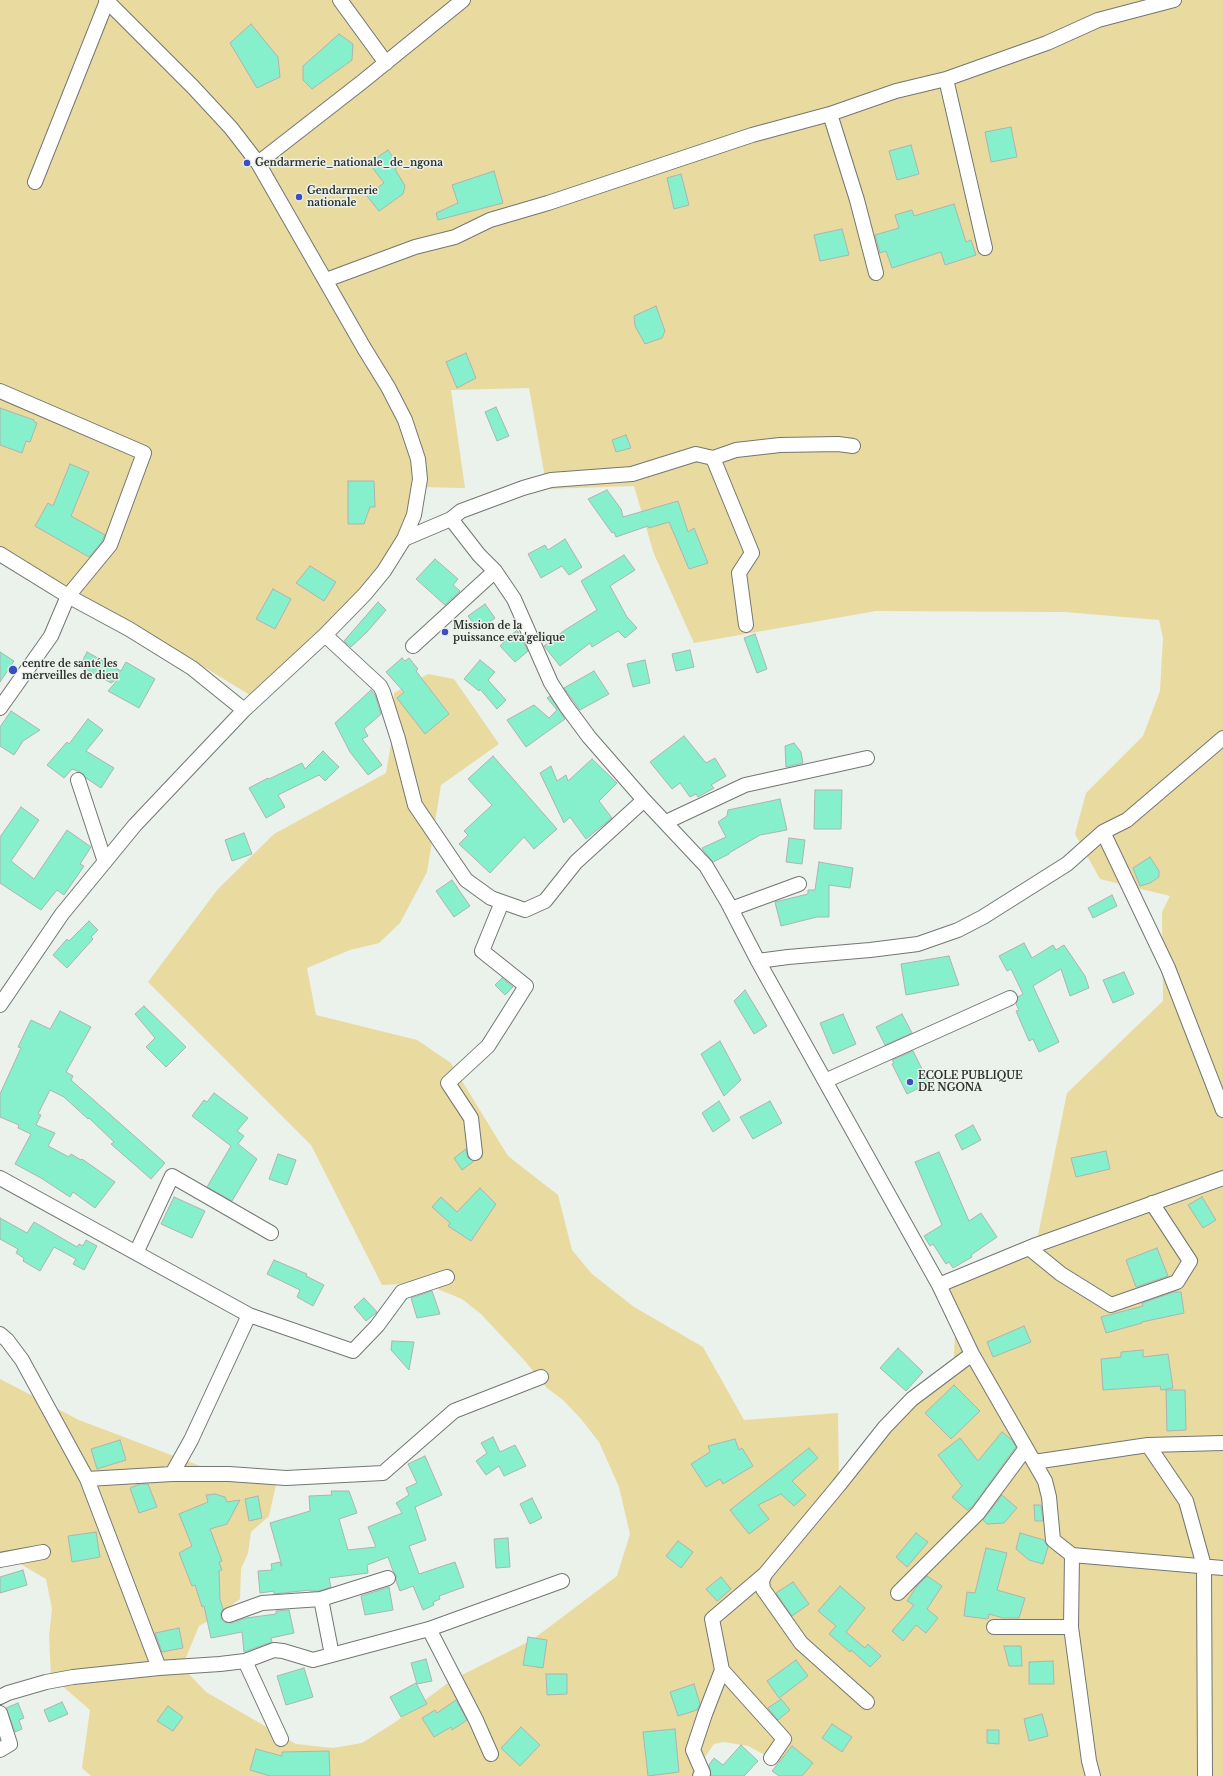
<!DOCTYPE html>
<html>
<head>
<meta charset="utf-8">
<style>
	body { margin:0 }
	canvas { display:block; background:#ebf1eb }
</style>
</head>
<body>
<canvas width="1223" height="1776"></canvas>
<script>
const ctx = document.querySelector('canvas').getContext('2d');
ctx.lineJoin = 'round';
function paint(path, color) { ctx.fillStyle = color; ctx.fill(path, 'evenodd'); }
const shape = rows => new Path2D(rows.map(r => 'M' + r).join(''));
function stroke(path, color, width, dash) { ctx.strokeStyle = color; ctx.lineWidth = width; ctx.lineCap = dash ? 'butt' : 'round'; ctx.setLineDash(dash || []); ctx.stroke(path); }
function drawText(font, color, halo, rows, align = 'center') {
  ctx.font = font + ' "Libre Baskerville",serif'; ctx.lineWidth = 3; ctx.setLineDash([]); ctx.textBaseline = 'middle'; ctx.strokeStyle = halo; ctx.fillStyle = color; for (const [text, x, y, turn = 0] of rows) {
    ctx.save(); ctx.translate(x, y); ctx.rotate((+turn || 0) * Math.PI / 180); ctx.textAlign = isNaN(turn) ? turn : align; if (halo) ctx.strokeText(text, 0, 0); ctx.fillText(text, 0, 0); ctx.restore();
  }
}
paint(shape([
	[0,0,1223,0,1223,1776,791,1776,790,1768,748,1746,724,1742,714,1744,692,1776,91,1776,82,1768,90,1710,51,1676,49,1636,52,1609,46,1579,0,1552,0,1379,79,1420,216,1472,277,1480,269,1516,251,1532,248,1553,241,1569,240,1599,215,1617,199,1626,182,1667,206,1692,296,1744,333,1748,362,1743,394,1723,452,1680,532,1640,617,1576,630,1534,619,1487,599,1442,581,1419,563,1400,547,1388,524,1360,481,1314,462,1299,423,1283,382,1285,311,1145,148,982,218,889,274,834,386,773,392,738,394,693,428,674,454,679,499,744,441,785,427,872,400,923,379,943,350,950,307,968,316,1015,417,1040,451,1063,508,1156,558,1195,572,1250,592,1274,634,1307,703,1347,744,1420,838,1413,839,1484,885,1427,953,1375,956,1311,939,1285,1036,1245,1067,1093,1163,1001,1162,912,1170,896,1100,879,1075,834,1086,793,1143,736,1160,691,1163,638,1159,620,1065,612,876,611,694,643,654,554,634,486,547,489,529,388,451,390,465,488,419,487,400,555,253,697,134,624,0,548]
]), '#e9daa0');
const building = shape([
	[251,24,278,57,280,77,257,88,230,43,251,24],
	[339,34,353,44,352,60,312,89,303,80,303,66,339,34],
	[1011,127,1017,157,991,162,985,132,1011,127],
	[911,145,919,174,897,180,889,151,911,145],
	[388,150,399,166,395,169,405,186,403,194,379,211,367,196,384,183,369,163,388,150],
	[494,171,503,203,438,220,436,213,458,203,452,185,494,171],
	[681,174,689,205,674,209,667,178,681,174],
	[954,204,966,242,971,240,976,255,945,265,941,252,892,268,886,251,880,253,875,235,899,228,895,215,912,210,914,216,954,204],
	[842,229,849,255,820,261,814,235,842,229],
	[656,306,665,331,662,338,645,344,635,326,634,316,656,306],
	[466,353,476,378,457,388,446,362,466,353],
	[496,407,509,436,497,441,485,412,496,407],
	[0,408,34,420,34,422,37,423,30,442,26,441,22,453,0,445,0,408],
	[626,435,631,448,616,452,612,440,626,435],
	[70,464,89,472,71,516,105,535,101,543,89,557,35,526,48,503,53,506,70,464],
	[348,481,374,481,375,507,370,507,364,524,348,524,348,481],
	[607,490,621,509,623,517,678,501,688,532,694,528,708,563,689,569,669,522,649,528,648,526,616,537,614,532,612,533,588,499,607,490],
	[565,539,582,567,569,575,562,566,541,578,528,554,545,545,548,550,565,539],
	[624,555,635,570,610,586,627,617,637,628,625,638,618,631,592,647,590,643,560,666,544,646,565,630,597,610,581,581,624,555],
	[435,559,458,579,453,585,460,591,445,605,416,579,435,559],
	[310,566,336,582,324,601,296,583,310,566],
	[273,589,291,599,275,629,256,619,273,589],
	[378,602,386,610,367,632,351,647,344,641,378,602],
	[485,604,495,618,478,630,468,616,485,604],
	[517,630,528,651,515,662,500,646,517,630],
	[755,634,767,669,757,673,744,638,755,634],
	[690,650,694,667,676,671,672,654,690,650],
	[0,652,14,661,0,682,0,652],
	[87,652,121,671,126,662,155,679,139,708,108,691,120,677,111,683,80,666,87,652],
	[402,658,405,661,409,658,418,669,416,671,449,714,425,734,397,698,404,692,386,672,402,658],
	[480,660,495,672,488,680,506,700,497,709,480,689,479,691,464,679,480,660],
	[645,660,650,683,633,687,627,664,645,660],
	[594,671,609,694,580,710,564,688,594,671],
	[371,690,375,695,381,714,364,729,368,736,362,739,382,765,368,775,350,752,335,723,371,690],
	[550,696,565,719,526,747,507,720,534,705,549,718,557,710,547,698,550,696],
	[11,711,40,730,23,741,14,755,0,746,0,727,11,711],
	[88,719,103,730,86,751,114,768,101,788,86,778,80,772,72,769,64,778,47,765,67,742,69,744,88,719],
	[684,736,706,763,715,758,726,776,711,785,714,788,698,797,696,794,690,797,680,783,672,789,650,762,684,736],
	[794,743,801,752,803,763,786,767,785,746,794,743],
	[323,751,339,767,325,781,319,775,278,795,285,807,266,818,249,788,268,778,269,779,302,763,305,769,323,751],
	[493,756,557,829,534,849,524,837,490,873,459,844,468,835,464,831,492,805,468,779,493,756],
	[592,759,617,783,599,801,612,818,586,839,570,817,564,823,540,773,551,766,557,781,566,775,568,781,592,759],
	[815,790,842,790,841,829,814,829,815,790],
	[780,799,787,830,760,835,729,853,729,854,713,862,703,850,702,848,726,837,718,822,727,816,728,810,780,799],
	[21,807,39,820,11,861,34,879,67,830,91,847,80,864,84,866,64,895,57,890,41,910,0,883,0,837,21,807],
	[244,833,252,854,232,861,225,840,244,833],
	[789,838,805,840,802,864,786,862,789,838],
	[1150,857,1159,871,1159,877,1150,883,1140,886,1133,868,1150,857],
	[819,862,853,868,850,888,829,885,829,917,817,917,781,926,775,902,808,894,808,890,815,890,819,862],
	[452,880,470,906,454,917,436,891,452,880],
	[1112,895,1117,906,1093,918,1088,908,1112,895],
	[89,921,98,930,91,937,93,939,67,968,53,955,67,939,69,941,89,921],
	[1024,943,1032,958,1053,945,1056,950,1064,945,1085,976,1089,988,1070,996,1061,969,1033,986,1059,1042,1039,1052,1033,1039,1029,1041,1016,1011,1019,1010,1016,1004,1018,997,1023,994,1011,969,1007,971,999,956,1024,943],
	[949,956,959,985,906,995,901,964,949,956],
	[1124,972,1134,994,1113,1003,1103,980,1124,972],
	[502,978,513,987,505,995,495,985,502,978],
	[745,990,767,1026,754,1034,734,1001,745,990],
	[144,1006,186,1047,166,1067,146,1047,155,1038,135,1014,144,1006],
	[60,1011,91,1027,66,1072,73,1076,71,1080,165,1163,151,1179,111,1144,114,1142,89,1118,88,1119,64,1097,50,1090,38,1114,41,1115,36,1125,55,1133,48,1146,69,1157,71,1154,81,1160,82,1159,115,1182,95,1208,73,1192,70,1197,41,1178,15,1164,31,1134,18,1128,19,1125,0,1117,0,1094,21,1048,18,1047,31,1020,50,1029,60,1011],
	[843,1014,856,1044,833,1054,820,1023,843,1014],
	[902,1014,912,1033,885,1045,876,1027,902,1014],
	[720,1041,741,1080,724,1096,701,1054,720,1041],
	[913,1051,929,1083,907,1094,892,1064,894,1063,892,1060,913,1051],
	[214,1093,248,1118,237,1131,244,1136,238,1144,257,1159,232,1201,207,1187,231,1146,192,1116,204,1100,207,1102,214,1093],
	[719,1101,730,1120,713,1132,702,1113,719,1101],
	[770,1101,782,1123,753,1139,740,1117,770,1101],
	[973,1125,981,1140,962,1150,955,1135,973,1125],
	[466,1149,468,1158,474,1161,462,1170,454,1158,466,1149],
	[1106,1151,1110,1169,1076,1177,1071,1158,1106,1151],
	[939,1152,969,1221,981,1213,997,1237,971,1255,972,1257,953,1268,949,1262,946,1264,933,1244,930,1246,924,1236,942,1225,915,1162,939,1152],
	[278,1154,296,1160,287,1185,269,1179,278,1154],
	[480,1188,496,1204,471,1241,448,1226,450,1223,432,1207,441,1197,457,1212,480,1188],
	[174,1197,205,1211,192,1238,161,1224,174,1197],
	[1202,1197,1216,1220,1203,1228,1188,1205,1202,1197],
	[0,1218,27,1233,34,1222,77,1247,79,1244,83,1246,86,1240,97,1246,84,1270,73,1264,76,1259,54,1247,40,1271,23,1261,24,1258,16,1253,18,1249,0,1239,0,1218],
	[1157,1248,1168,1276,1136,1287,1126,1260,1157,1248],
	[274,1260,307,1274,306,1276,324,1285,313,1306,297,1297,300,1290,267,1274,274,1260],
	[432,1291,440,1314,417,1318,411,1298,432,1291],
	[1174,1292,1181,1292,1184,1313,1142,1322,1142,1323,1106,1333,1101,1317,1143,1306,1142,1303,1174,1292],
	[364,1298,377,1312,366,1321,354,1307,364,1298],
	[1024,1326,1031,1342,993,1357,987,1342,1024,1326],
	[392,1341,414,1342,409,1370,391,1350,392,1341],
	[898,1348,923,1372,906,1391,880,1368,898,1348],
	[1143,1350,1143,1357,1168,1354,1173,1388,1161,1390,1160,1386,1103,1390,1101,1359,1121,1357,1121,1352,1143,1350],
	[954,1385,980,1411,951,1439,925,1413,954,1385],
	[1166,1390,1185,1390,1186,1430,1167,1431,1166,1390],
	[1002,1432,1012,1440,1016,1447,972,1507,967,1510,952,1497,962,1486,938,1455,960,1438,978,1461,1002,1432],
	[493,1437,500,1452,515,1445,526,1466,504,1476,499,1466,486,1475,476,1461,487,1453,481,1443,493,1437],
	[735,1439,739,1450,742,1448,753,1466,723,1484,720,1479,706,1487,691,1464,710,1452,708,1446,735,1439],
	[120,1440,126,1460,97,1469,91,1449,120,1440],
	[809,1448,818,1458,792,1481,806,1495,794,1506,781,1494,758,1505,769,1519,749,1534,730,1510,809,1448],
	[425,1456,442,1495,415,1507,426,1540,409,1546,419,1574,455,1562,464,1587,439,1596,440,1599,433,1602,434,1605,423,1610,413,1586,400,1591,396,1581,396,1575,393,1571,388,1557,367,1565,368,1573,329,1578,331,1587,319,1591,310,1591,310,1590,274,1594,274,1591,260,1593,258,1571,272,1570,271,1564,280,1562,281,1566,282,1566,270,1523,310,1511,309,1496,332,1495,331,1491,349,1491,357,1513,339,1519,348,1550,376,1547,368,1527,402,1513,396,1503,409,1495,406,1488,417,1483,408,1464,425,1456],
	[140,1484,148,1484,157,1507,139,1513,130,1488,140,1484],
	[215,1494,225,1497,227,1502,240,1500,227,1524,210,1529,222,1561,219,1562,222,1570,219,1571,220,1599,223,1609,221,1613,221,1618,224,1622,232,1623,246,1618,276,1614,276,1611,289,1610,294,1633,271,1638,272,1642,244,1652,242,1632,211,1638,204,1606,202,1607,195,1585,192,1586,179,1553,192,1546,179,1514,208,1502,206,1495,215,1494],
	[1002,1495,1017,1508,1004,1523,987,1524,983,1520,1002,1495],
	[258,1496,262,1518,249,1521,245,1499,258,1496],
	[532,1498,542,1518,530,1524,520,1504,532,1498],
	[1034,1505,1041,1505,1043,1521,1035,1521,1034,1505],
	[96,1532,100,1557,72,1562,68,1536,96,1532],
	[916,1533,928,1542,907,1567,896,1557,916,1533],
	[1020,1533,1044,1540,1048,1547,1043,1564,1029,1560,1016,1549,1020,1533],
	[508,1538,510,1567,496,1568,494,1539,508,1538],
	[678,1541,693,1552,681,1568,666,1556,678,1541],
	[986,1548,1007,1553,997,1590,1025,1598,1019,1618,1003,1618,989,1614,988,1619,964,1616,967,1592,975,1593,986,1548],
	[23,1570,27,1585,0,1593,0,1577,23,1570],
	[927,1576,942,1586,927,1609,938,1618,926,1633,916,1625,903,1641,892,1631,914,1605,907,1601,917,1586,927,1576],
	[721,1577,731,1589,717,1601,706,1589,721,1577],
	[793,1582,809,1604,792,1616,776,1593,793,1582],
	[840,1586,865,1608,846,1632,865,1648,868,1644,881,1656,870,1667,851,1650,850,1652,829,1634,836,1626,818,1611,840,1586],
	[389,1587,393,1610,365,1615,361,1596,389,1587],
	[179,1628,183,1648,162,1652,155,1633,179,1628],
	[528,1637,547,1640,543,1668,523,1665,528,1637],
	[1004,1646,1021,1646,1022,1666,1009,1666,1004,1646],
	[426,1659,432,1681,417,1684,411,1663,426,1659],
	[796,1660,808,1676,779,1698,767,1681,796,1660],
	[1053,1661,1054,1684,1029,1684,1029,1662,1053,1661],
	[304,1668,313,1697,286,1705,277,1676,304,1668],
	[546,1674,567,1674,567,1694,547,1695,546,1674],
	[416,1683,427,1704,401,1717,390,1697,416,1683],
	[694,1684,700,1704,697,1710,678,1716,670,1692,694,1684],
	[781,1699,790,1710,778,1720,768,1708,781,1699],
	[456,1700,467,1720,452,1730,451,1727,434,1737,422,1718,435,1710,437,1713,456,1700],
	[62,1702,68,1714,49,1722,44,1710,62,1702],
	[18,1703,24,1718,19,1720,22,1729,15,1732,6,1708,18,1703],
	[168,1706,183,1717,173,1731,157,1721,168,1706],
	[1042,1714,1048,1736,1029,1741,1024,1719,1042,1714],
	[832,1724,852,1737,842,1752,822,1738,832,1724],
	[521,1727,540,1745,520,1766,501,1748,521,1727],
	[675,1729,679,1772,648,1776,643,1732,675,1729],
	[987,1730,999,1730,999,1744,987,1743,987,1730],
	[741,1745,758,1761,744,1776,711,1776,709,1765,714,1758,723,1765,741,1745],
	[792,1746,813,1763,802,1776,779,1776,772,1771,792,1746],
	[256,1749,282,1756,282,1752,329,1751,330,1776,270,1776,250,1770,256,1749]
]);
paint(building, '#86efcb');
stroke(building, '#adb4b1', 1);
const minor = shape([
	[340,0,386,63],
	[946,79,985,248],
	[830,114,857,200,876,273],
	[258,163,362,82,463,0],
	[35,182,107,1],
	[326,280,415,247,455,237,490,220,548,203,752,135,830,114,896,91,946,79,1047,43,1098,20,1174,0],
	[0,391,144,453,110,545,68,596,51,636,0,708],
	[713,458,736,450,780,445,838,444,853,446],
	[451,519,461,511,523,488,551,480,632,474,696,454,713,458,752,553,739,573,746,625],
	[404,539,451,519,479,555,495,571,514,599,551,683,566,706,589,737,644,800,706,866,728,903,758,961,939,1285,1036,1245,1223,1178],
	[0,554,68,596,129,629,192,668,244,710],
	[325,635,380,686,383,692,398,739,415,805,466,880,491,898,525,910,545,901,576,862,644,800],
	[413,646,495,571],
	[78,780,105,862],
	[666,822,745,785,867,758],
	[1103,832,1168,968,1223,1110],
	[731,909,799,884],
	[758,961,788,957,870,950,918,944,958,930,983,917,1067,864,1103,832,1127,820,1223,738],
	[0,1005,62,914,135,825,244,710,325,635,365,594,384,571,404,539,414,515,420,479,418,459,405,420,388,387,364,348,258,163,231,128,193,87,106,0],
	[825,1081,1010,998],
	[475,1153,471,1118,448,1083,488,1046,526,986,482,951,502,902],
	[0,1178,249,1315,353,1351,377,1326,402,1292,447,1277],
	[1029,1248,1061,1274,1111,1305,1177,1282,1190,1261,1152,1203],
	[136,1253,172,1176,271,1233],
	[939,1285,972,1354,1045,1481,1049,1497,1053,1540,1072,1555],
	[0,1334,7,1340,22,1360,87,1479,172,1474,229,1474,286,1478,383,1473,454,1411,541,1377],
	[1148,1445,1186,1501,1204,1566,1205,1776],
	[1034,1462,1148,1445,1223,1443],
	[172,1474,191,1440,249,1315],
	[87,1479,159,1668],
	[0,1560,43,1552],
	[765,1574,712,1619,722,1670,784,1739,771,1758],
	[898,1593,978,1513,1026,1448],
	[229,1615,262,1603,321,1599],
	[994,1627,1071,1627,1072,1555,1223,1568],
	[1071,1627,1089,1761,1093,1776],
	[429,1629,476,1720,491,1754],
	[332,1655,321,1599,388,1578],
	[245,1661,281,1739],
	[0,1697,8,1693,46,1682,73,1677,159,1668,220,1664,245,1661,274,1650,283,1651,313,1660,429,1629,562,1581],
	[867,1702,801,1643,763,1589,762,1581,765,1574,839,1485,885,1427,912,1399,972,1354],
	[0,1713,10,1744,0,1750],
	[700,1776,703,1773,693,1750,705,1714,722,1670]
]);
stroke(minor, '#727772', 16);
stroke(minor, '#fff', 14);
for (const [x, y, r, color] of [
	[247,163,4,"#3850c2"],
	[299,197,4,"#3850c2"],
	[445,632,4,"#3850c2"],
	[13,670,5,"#3850c2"],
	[910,1082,4,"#3850c2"]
]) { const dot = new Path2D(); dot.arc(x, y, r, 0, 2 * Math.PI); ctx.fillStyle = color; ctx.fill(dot); stroke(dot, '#ebf1eb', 1.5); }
drawText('bold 10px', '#2f312f', '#ebf1eb', [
	["Gendarmerie_nationale_de_ngona",255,163],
	["Gendarmerie",307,191],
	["nationale",307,203],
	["Mission de la",453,626],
	["puissance eva'gelique",453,638],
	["centre de santé les",22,664],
	["merveilles de dieu",22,676],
	["ECOLE PUBLIQUE",918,1076],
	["DE NGONA",918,1088]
], 'left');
</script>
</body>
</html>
